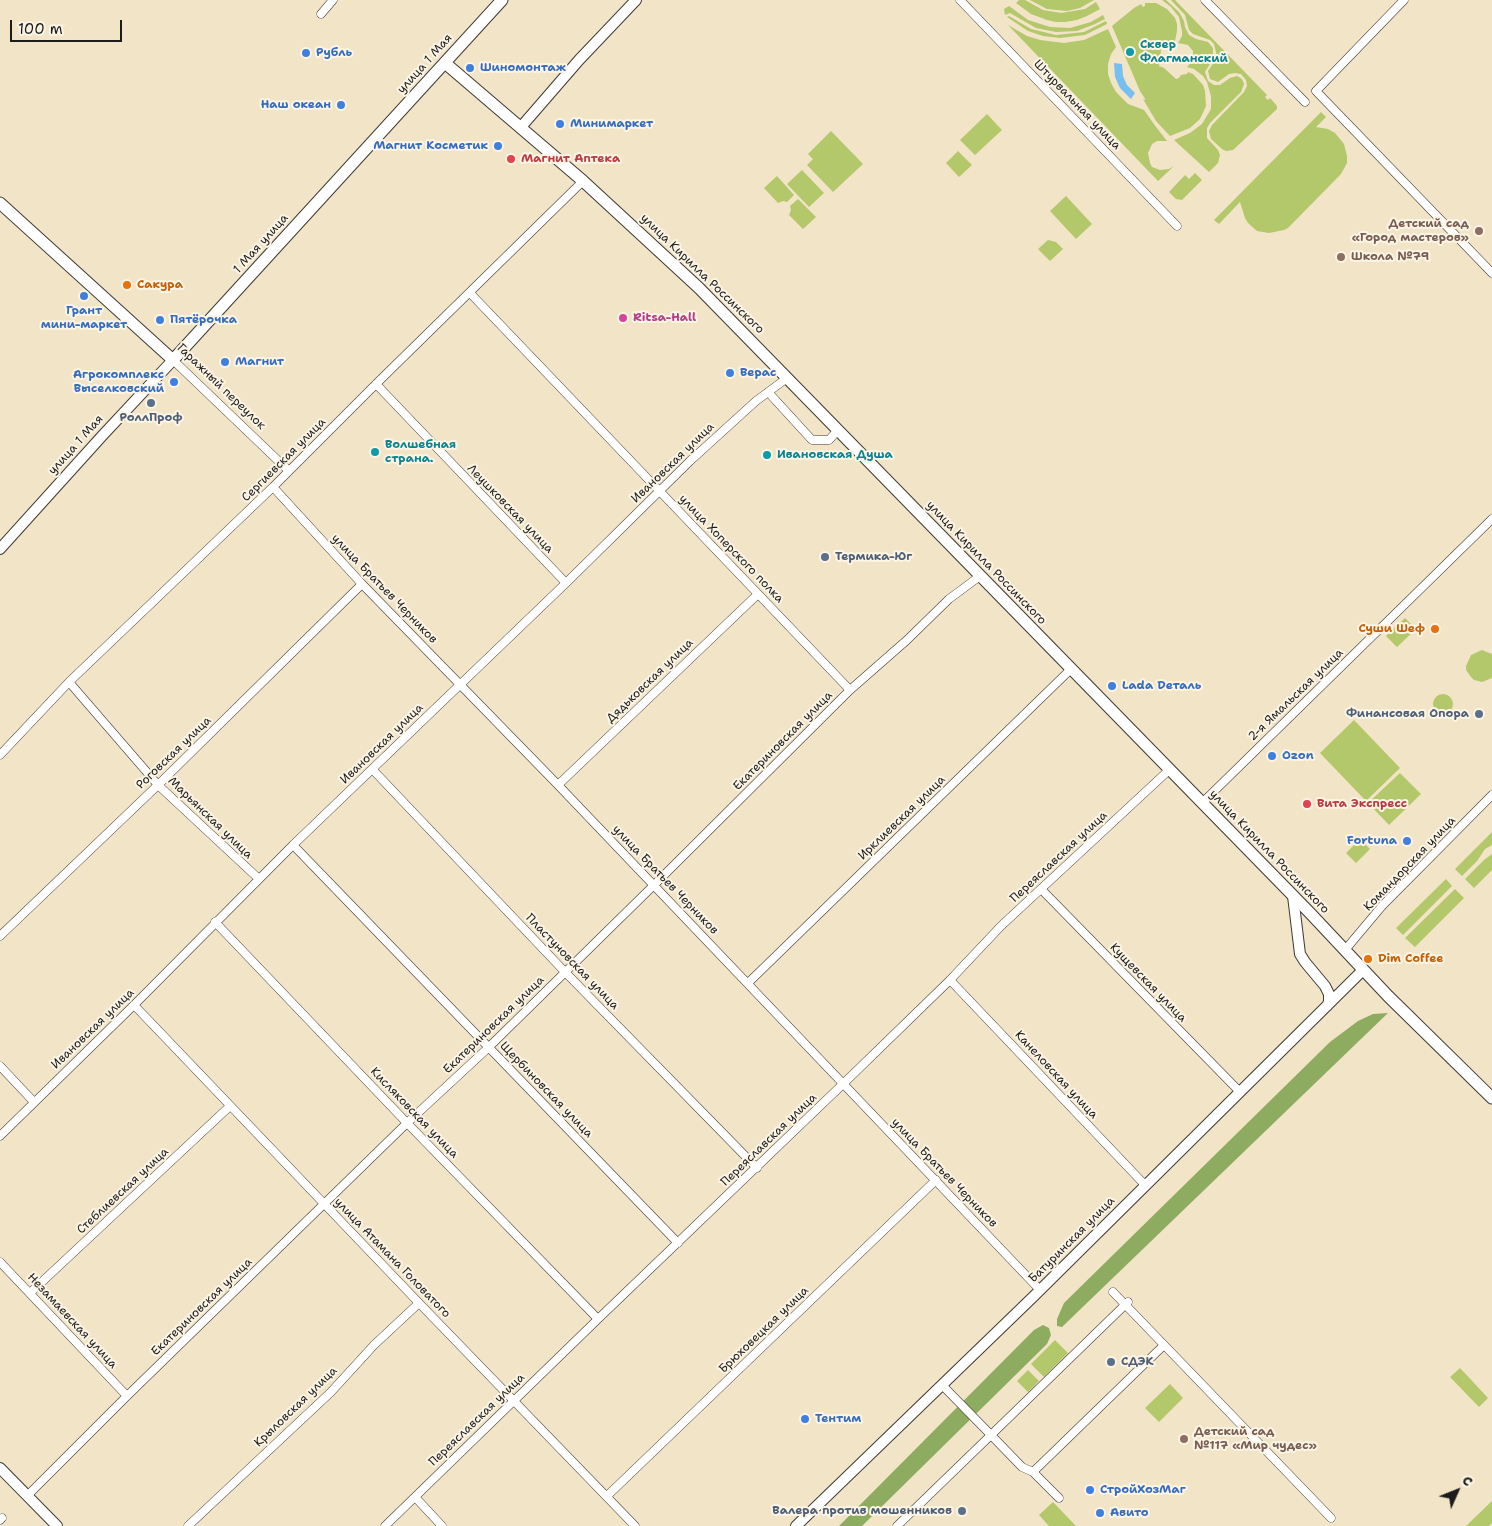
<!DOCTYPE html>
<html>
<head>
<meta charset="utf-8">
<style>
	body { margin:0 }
	#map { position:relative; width:1492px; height:1526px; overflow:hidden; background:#f2e4c7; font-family:"Shantell Sans",sans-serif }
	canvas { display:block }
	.north { position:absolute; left:1432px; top:1466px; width:50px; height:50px; -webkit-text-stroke:4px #fcf5e5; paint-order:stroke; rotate:46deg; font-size:14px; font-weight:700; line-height:20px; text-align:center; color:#1c1c1c }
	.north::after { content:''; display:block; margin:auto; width:18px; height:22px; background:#1c1c1c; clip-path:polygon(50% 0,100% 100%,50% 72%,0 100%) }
	.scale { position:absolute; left:10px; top:20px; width:112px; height:22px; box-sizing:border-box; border:2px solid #1c1c1c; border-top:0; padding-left:6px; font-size:15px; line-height:18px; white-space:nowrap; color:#1c1c1c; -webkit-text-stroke:4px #fcf5e5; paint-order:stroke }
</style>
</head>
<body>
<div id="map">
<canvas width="1492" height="1526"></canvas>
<div class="north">С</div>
<div class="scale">100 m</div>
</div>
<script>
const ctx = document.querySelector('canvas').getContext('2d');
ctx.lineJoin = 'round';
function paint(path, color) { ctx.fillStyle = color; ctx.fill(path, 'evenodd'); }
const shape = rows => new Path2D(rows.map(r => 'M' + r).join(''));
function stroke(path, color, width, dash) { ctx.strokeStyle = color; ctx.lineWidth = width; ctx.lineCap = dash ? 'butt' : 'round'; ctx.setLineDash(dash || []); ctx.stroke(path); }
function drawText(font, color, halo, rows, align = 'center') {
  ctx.font = font + ' "Shantell Sans",sans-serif'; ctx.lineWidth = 4; ctx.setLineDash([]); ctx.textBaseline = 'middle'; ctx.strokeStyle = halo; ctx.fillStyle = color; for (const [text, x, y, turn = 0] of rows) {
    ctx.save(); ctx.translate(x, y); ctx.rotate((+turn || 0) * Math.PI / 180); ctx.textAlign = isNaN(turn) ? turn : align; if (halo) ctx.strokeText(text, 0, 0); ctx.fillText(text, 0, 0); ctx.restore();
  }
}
paint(shape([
	[1019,0,1025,0,1043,10,1061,13,1085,9,1096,2,1100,9,1087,16,1077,20,1065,22,1056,22,1047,20,1031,14,1016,3],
	[1030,0,1094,0,1080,8,1067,11,1047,9],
	[1162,0,1166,0,1179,12,1184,21,1185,27,1189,35,1196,39,1208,42,1213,48,1213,59,1205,72,1208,81,1214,85,1220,85,1230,78,1237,76,1242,79,1244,84,1241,92,1210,123,1207,128,1207,138,1218,150,1220,155,1218,163,1209,172,1174,140,1190,133,1202,124,1211,109,1211,96,1207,82,1203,76,1194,69,1187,67,1193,60,1193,51,1188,45,1178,43,1182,36,1182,31,1179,17,1171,7],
	[1171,0,1175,0,1267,95,1265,97,1268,100,1270,98,1277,106,1277,109,1233,150,1226,151,1222,149,1211,139,1209,131,1212,125,1244,92,1247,86,1246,80,1241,74,1235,73,1229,74,1218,82,1210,79,1208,71,1216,59,1217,56,1214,44,1210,40,1193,34,1189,30,1185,15],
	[1145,3,1156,3,1167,9,1175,18,1177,24,1177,31,1175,41,1164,43,1161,46,1161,50,1159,66,1164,68,1176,79,1179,78,1181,75,1187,74,1188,72,1193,74,1203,85,1205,91,1206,106,1200,119,1190,128,1170,136,1156,121,1143,99,1146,100,1140,91,1112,26,1134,8,1141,4,1143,7,1145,6],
	[1009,6,1028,20,1050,27,1070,28,1091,22,1103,15,1105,19,1095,24,1077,31,1056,32,1036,28,1010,13,1005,15,1004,9],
	[1009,16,1031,29,1056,35,1084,32,1106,21,1107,24,1085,35,1060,38,1043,36,1028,31,1007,17],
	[1008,25,1027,36,1040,40,1064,43,1084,40,1108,29,1116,47,1111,54,1108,64,1108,74,1111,83,1116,92,1128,104,1144,110,1156,127,1167,141,1157,141,1152,144,1148,153,1150,163,1152,167,1160,170,1169,169,1174,166,1158,181],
	[1321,112,1326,117,1316,127,1328,129,1335,133,1344,144,1347,156,1347,163,1341,174,1288,228,1284,230,1269,233,1257,231,1248,223,1245,218,1240,202,1219,224,1214,220],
	[987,114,1002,130,975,155,960,140],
	[831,131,863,164,833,192,807,165,813,159,808,154],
	[958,151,972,165,959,177,946,163],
	[802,170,824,193,809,207,787,184],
	[1195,173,1202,180,1182,200,1176,199,1169,192,1185,175,1189,179],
	[777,176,794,195,787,202,783,201,778,203,764,188],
	[1066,196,1092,224,1076,239,1050,211],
	[798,199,816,217,803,229,789,215,791,210,790,206],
	[1048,240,1056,242,1063,249,1050,261,1038,249],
	[1405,618,1416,629,1397,647,1386,636],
	[1482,650,1492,654,1492,678,1482,682,1474,680,1471,677,1466,670,1466,666,1471,655],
	'1433 704a10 10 0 1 1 20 0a10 10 0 1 1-20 0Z',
	[1354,720,1400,768,1366,801,1320,753],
	[1400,773,1421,794,1389,825,1368,803],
	[1492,832,1492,845,1485,849,1477,861,1462,876,1455,869],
	[1360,839,1370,849,1356,863,1346,853],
	[1492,854,1492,870,1474,888,1465,879,1484,860],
	[1446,879,1452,886,1403,935,1396,928],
	[1455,889,1464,898,1415,947,1405,938],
	[1055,1340,1068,1353,1044,1377,1031,1364],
	[1460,1368,1488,1398,1479,1407,1450,1377],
	[1028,1370,1039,1381,1028,1392,1017,1381],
	[1170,1384,1183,1398,1159,1422,1145,1408],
	[1492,1501,1492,1523,1489,1526,1466,1526],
	[1053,1502,1076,1526,1049,1526,1039,1515]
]), '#b3c76b');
paint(shape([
	[1388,1013,1062,1327,1057,1326,1057,1319,1064,1303,1330,1042,1358,1021,1373,1014],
	[1043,1325,1049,1328,1051,1335,1047,1344,862,1526,839,1526,1034,1330]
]), '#8eac5f');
paint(shape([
	[1114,63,1122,64,1123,76,1127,85,1135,93,1131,99,1120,88,1115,77]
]), '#76bfef');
const minor = shape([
	[960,0,1177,226],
	[1205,0,1305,102],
	[1404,0,1316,91,1492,273],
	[321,14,333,0],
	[470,293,850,690],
	[173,360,289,471],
	[376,384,566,583],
	[768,392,812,440,829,440,838,430],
	[273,487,362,584,558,785,1040,1290],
	[69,682,158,785,259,879],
	[0,755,69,682,273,487,376,384,583,181],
	[373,770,565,972,757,1168],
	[558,785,758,594],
	[1202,803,1492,519],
	[293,845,678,1243],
	[1041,889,1240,1092],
	[215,922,407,1123,598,1319],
	[0,936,158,785,362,584],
	[1345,950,1382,906,1492,795],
	[950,980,1145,1185],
	[748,983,1071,669],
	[134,1005,419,1303,635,1526],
	[0,1066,34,1102],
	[0,1136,134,1005,293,845,566,583,690,461,756,401,787,378],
	[0,1262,127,1396],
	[1113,1292,1331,1518],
	[30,1293,230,1106],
	[1033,1472,1164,1345],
	[27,1496,127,1396,407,1123,489,1047,654,885,850,690,907,640,949,599,980,576],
	[607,1496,936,1180],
	[415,1497,442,1526],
	[1059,1498,1033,1472,1022,1467,991,1435,1128,1302],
	[0,1520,2,1518],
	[188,1526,331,1392,374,1345,419,1303],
	[385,1526,598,1319,843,1084,950,980,1001,926,1169,770],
	[897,1526,991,1435,943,1386]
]);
const tertiary = shape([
	[521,127,579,60,636,0],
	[0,549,102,436,173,360],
	[1293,896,1300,954,1305,962,1325,986,1329,994,1329,1002,1327,1006],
	[0,1468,57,1526],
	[796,1526,1034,1296,1363,970]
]);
const secondary = shape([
	[445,63,583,181,699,288,1310,913,1388,996,1492,1098],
	[0,203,173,360,502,0]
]);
stroke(minor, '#3c3a36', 9);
stroke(tertiary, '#3c3a36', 12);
stroke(secondary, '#3c3a36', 13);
stroke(minor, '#fff', 8);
stroke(tertiary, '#fff', 10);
stroke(secondary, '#fff', 11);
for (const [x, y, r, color] of [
	[1130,52,5,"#0f9aa8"],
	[306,53,5,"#3f7fe0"],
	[470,68,5,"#3f7fe0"],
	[341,105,5,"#3f7fe0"],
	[560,124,5,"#3f7fe0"],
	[498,146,5,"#3f7fe0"],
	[511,159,5,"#e0444e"],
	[1479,231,5,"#8d6e63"],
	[1341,257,5,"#8d6e63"],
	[127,285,5,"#e8710a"],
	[84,296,5,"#3f7fe0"],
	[623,318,5,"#d1479c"],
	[160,320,5,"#3f7fe0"],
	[225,362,5,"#3f7fe0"],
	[730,373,5,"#3f7fe0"],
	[174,382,5,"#3f7fe0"],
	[151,403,5,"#5c6f8a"],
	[375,452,5,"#0f9aa8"],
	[767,455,5,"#0f9aa8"],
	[825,557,5,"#5c6f8a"],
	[1435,629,5,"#e8710a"],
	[1112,686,5,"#3f7fe0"],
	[1479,714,5,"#5c6f8a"],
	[1272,756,5,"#3f7fe0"],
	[1307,804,5,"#e0444e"],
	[1407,841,5,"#3f7fe0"],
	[1368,959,5,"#e8710a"],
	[1111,1362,5,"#5c6f8a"],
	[805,1419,5,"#3f7fe0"],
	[1184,1439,5,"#8d6e63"],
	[1090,1490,5,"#3f7fe0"],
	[962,1511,5,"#5c6f8a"],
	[1100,1513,5,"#3f7fe0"]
]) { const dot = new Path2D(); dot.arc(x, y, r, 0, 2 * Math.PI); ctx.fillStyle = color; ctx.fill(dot); stroke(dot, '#fcf5e5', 2); }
drawText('bold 12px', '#0d838f', '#fcf5e5', [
	["Сквер",1140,45],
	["Флагманский",1140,59],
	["Волшебная",385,445],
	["страна.",385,459],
	["Ивановская Душа",777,455]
], 'left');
drawText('bold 12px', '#366cbe', '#fcf5e5', [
	["Рубль",316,53],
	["Шиномонтаж",480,68],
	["Наш океан",331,105,"right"],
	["Минимаркет",570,124],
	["Магнит Косметик",488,146,"right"],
	["Грант",84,311,"center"],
	["мини-маркет",84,325,"center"],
	["Пятёрочка",170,320],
	["Магнит",235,362],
	["Верас",740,373],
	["Агрокомплекс",164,375,"right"],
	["Выселковский",164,389,"right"],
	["Lada Dеталь",1122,686],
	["Ozon",1282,756],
	["Fortuna",1397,841,"right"],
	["Тентим",815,1419],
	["СтройХозМаг",1100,1490],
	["Авито",1110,1513]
], 'left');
drawText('12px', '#1c1c1c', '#fcf5e5', [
	["улица 1 Мая",425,64,-48],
	["Штурвальная улица",1077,105,46],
	["1 Мая улица",261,244,-48],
	["улица Кирилла Россинского",702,274,44],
	["Гаражный переулок",221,387,44],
	["улица 1 Мая",76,445,-48],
	["Сергиевская улица",284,460,-45],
	["Ивановская улица",673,463,-44],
	["Леушковская улица",510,509,46],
	["улица Хоперского полка",731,549,46],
	["улица Кирилла Россинского",986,563,46],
	["улица Братьев Черников",384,589,46],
	["Дядьковская улица",650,681,-44],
	["2-я Ямальская улица",1296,695,-44],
	["Екатериновская улица",783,741,-45],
	["Ивановская улица",382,744,-44],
	["Роговская улица",174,753,-44],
	["Марьянская улица",210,818,44],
	["Ирклиевская улица",902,818,-44],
	["улица Кирилла Россинского",1269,852,46],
	["Переяславская улица",1059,857,-43],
	["Командорская улица",1410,864,-46],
	["улица Братьев Черников",665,880,46],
	["Пластуновская улица",572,962,46],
	["Кущевская улица",1148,983,46],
	["Екатериновская улица",494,1025,-44],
	["Ивановская улица",93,1029,-44],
	["Канеловская улица",1056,1075,47],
	["Щербиновская улица",546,1090,46],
	["Кисляковская улица",414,1113,46],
	["Переяславская улица",769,1140,-44],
	["улица Братьев Черников",944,1173,46],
	["Стеблиевская улица",123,1191,-43],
	["Батуринская улица",1072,1240,-45],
	["улица Атамана Головатого",392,1258,46],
	["Екатериновская улица",202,1307,-44],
	["Незамаевская улица",72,1321,47],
	["Брюховецкая улица",764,1330,-44],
	["Крыловская улица",296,1407,-44],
	["Переяславская улица",477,1420,-44]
]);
drawText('bold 12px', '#be3a42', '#fcf5e5', [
	["Магнит Аптека",521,159],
	["Вита Экспресс",1317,804]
], 'left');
drawText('bold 12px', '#785e54', '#fcf5e5', [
	["Детский сад",1469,224,"right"],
	["«Город мастеров»",1469,238,"right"],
	["Школа №79",1351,257],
	["Детский сад",1194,1432],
	["№117 «Мир чудес»",1194,1446]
], 'left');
drawText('bold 12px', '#c56008', '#fcf5e5', [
	["Сакура",137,285],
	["Суши Шеф",1425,629,"right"],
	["Dim Coffee",1378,959]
], 'left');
drawText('bold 12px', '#b23c85', '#fcf5e5', [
	["Ritsa-Hall",633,318]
], 'left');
drawText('bold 12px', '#4e5e75', '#fcf5e5', [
	["РоллПроф",151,418,"center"],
	["Термика-Юг",835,557],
	["Финансовая Опора",1469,714,"right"],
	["СДЭК",1121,1362],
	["Валера против мошенников",952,1511,"right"]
], 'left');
</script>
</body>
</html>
